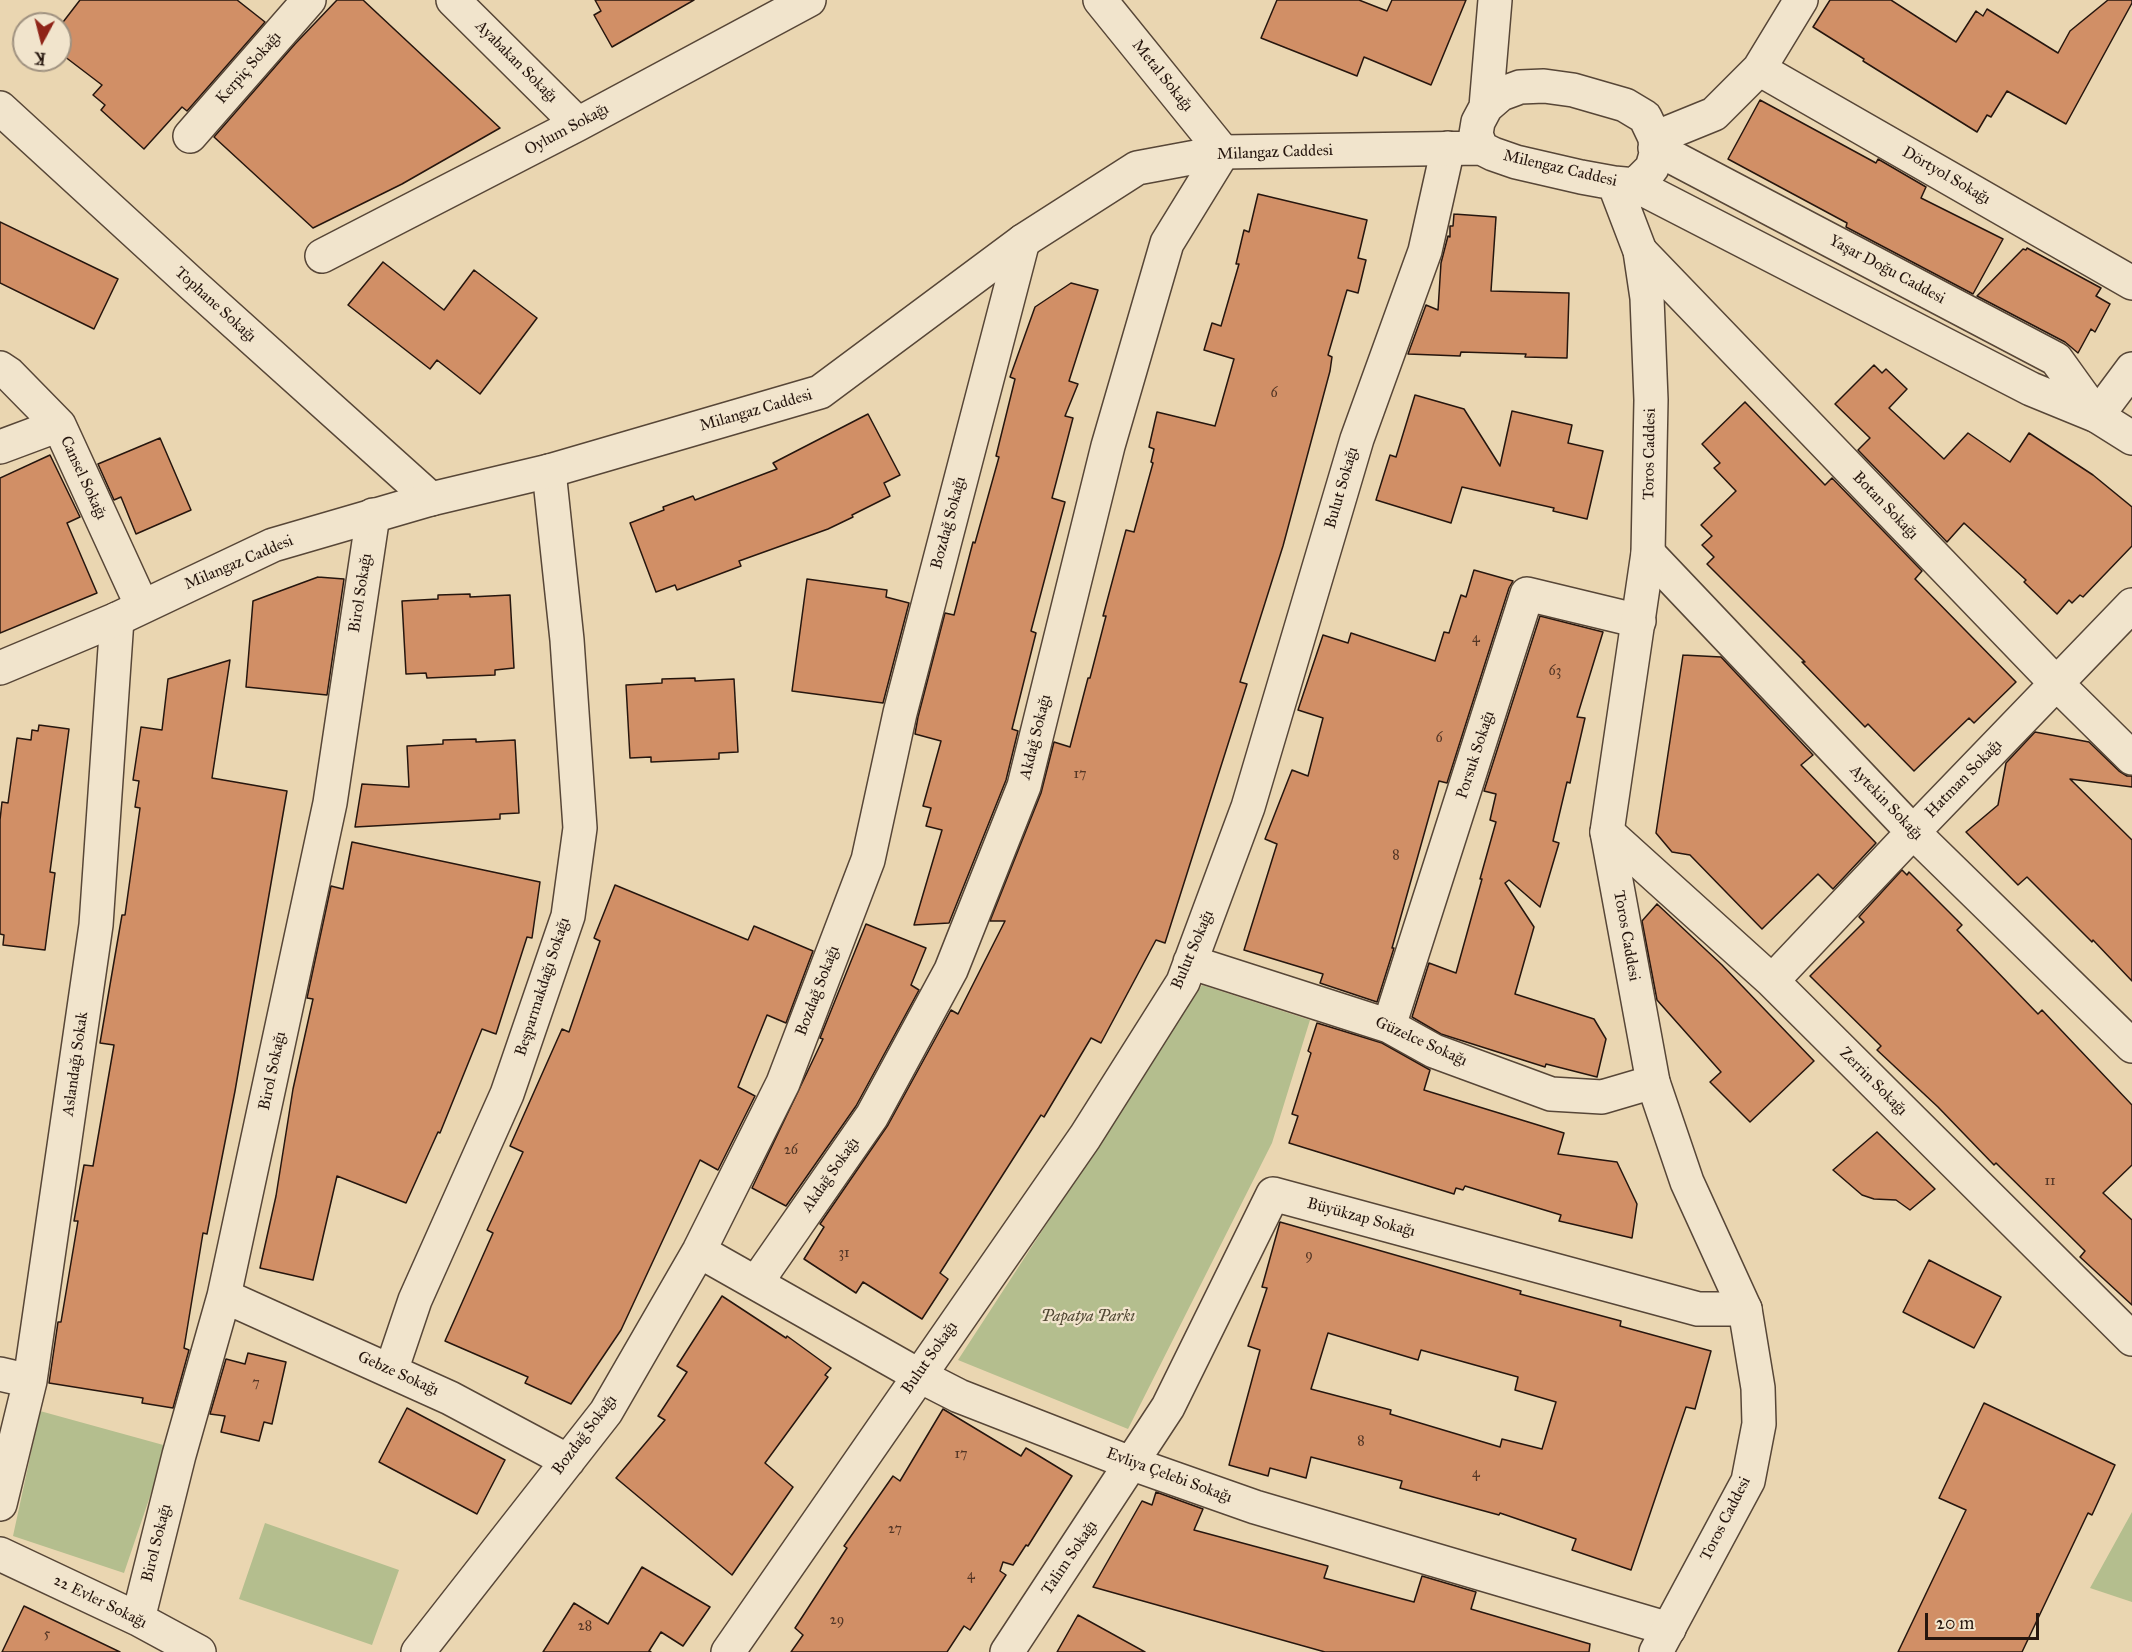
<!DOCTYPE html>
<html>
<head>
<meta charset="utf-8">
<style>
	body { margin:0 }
	#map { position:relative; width:2132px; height:1652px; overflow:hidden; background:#ead6b1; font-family:"IM FELL Great Primer",serif }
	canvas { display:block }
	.north { position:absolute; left:12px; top:12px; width:60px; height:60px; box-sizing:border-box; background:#f1e4cc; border:2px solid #a09280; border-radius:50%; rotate:187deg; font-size:16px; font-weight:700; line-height:24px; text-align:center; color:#26160e }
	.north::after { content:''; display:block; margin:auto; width:21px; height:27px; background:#8f2418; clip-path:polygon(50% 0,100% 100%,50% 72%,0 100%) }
	.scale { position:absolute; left:1925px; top:1613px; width:114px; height:27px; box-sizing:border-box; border:3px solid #26160e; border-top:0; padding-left:8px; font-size:18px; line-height:21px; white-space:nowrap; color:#26160e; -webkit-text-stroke:4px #f1e4cc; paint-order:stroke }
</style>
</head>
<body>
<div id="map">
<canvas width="2132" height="1652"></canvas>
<div class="north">K</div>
<div class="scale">20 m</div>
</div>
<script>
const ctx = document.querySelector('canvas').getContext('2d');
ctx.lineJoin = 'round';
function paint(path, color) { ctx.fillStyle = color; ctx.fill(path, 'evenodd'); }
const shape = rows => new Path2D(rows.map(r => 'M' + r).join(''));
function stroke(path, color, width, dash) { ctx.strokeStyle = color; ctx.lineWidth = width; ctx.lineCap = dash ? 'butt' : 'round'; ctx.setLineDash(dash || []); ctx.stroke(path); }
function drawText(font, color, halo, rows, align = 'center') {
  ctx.font = font + ' "IM FELL Great Primer",serif'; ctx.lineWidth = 4.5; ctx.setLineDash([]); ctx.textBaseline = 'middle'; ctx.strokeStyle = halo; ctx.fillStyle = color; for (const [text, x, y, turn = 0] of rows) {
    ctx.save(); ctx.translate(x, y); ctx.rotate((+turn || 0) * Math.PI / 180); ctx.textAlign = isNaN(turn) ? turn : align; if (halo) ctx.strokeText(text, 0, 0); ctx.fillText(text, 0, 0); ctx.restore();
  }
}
paint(shape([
	[1202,985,1310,1020,1272,1143,1128,1429,958,1360],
	[40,1411,167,1446,124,1573,13,1536],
	[2132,1512,2132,1602,2090,1588],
	[265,1523,399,1570,372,1645,239,1599]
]), '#b4be8e');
const building = shape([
	[80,0,237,0,265,22,187,111,182,107,144,149,101,110,105,105,93,95,102,85,60,53,60,26,80,0],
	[337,0,363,0,500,128,402,184,313,228,214,137,295,44,337,0],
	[595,0,694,0,612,47,594,15,601,11,595,0],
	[1277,0,1359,0,1387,11,1392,0,1466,0,1431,85,1364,57,1357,76,1261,38,1277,0],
	[1830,0,1891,0,1956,42,1976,11,1983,16,1987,9,2058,53,2070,31,2108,0,2132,0,2132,3,2066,124,2007,91,1991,117,1987,115,1977,132,1863,61,1864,59,1813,27,1830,0],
	[1760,100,1876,163,1878,159,1926,187,1921,198,2003,239,1973,294,1846,227,1847,223,1728,159,1760,100],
	[1258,194,1367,220,1358,258,1366,260,1358,293,1347,290,1328,355,1332,357,1330,371,1283,546,1240,682,1247,684,1165,943,1156,940,1101,1043,1091,1038,1044,1117,1041,1115,940,1273,948,1279,922,1319,863,1282,856,1293,804,1259,824,1227,820,1224,888,1125,951,1010,958,1014,1005,921,990,921,1041,793,1054,742,1070,747,1088,678,1090,678,1106,616,1103,616,1126,530,1134,532,1153,463,1151,462,1154,449,1149,447,1157,412,1215,426,1234,359,1204,350,1212,323,1221,326,1239,264,1236,264,1244,230,1249,232,1258,194],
	[1454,214,1496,217,1491,291,1569,293,1567,358,1525,357,1526,354,1461,352,1460,356,1408,354,1426,305,1438,310,1441,263,1448,236,1450,237,1450,226,1453,226,1454,214],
	[0,222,118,279,94,329,0,283,0,222],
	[2027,248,2101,288,2096,296,2110,304,2095,332,2091,329,2078,353,2065,342,1977,296,2023,249,2026,250,2027,248],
	[383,262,444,310,474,270,537,318,480,394,437,360,430,369,348,305,383,262],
	[1071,283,1098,290,1069,381,1078,384,1065,416,1073,418,1052,498,1065,502,1031,631,1036,633,1012,729,1018,731,1006,780,949,923,914,925,942,830,926,826,931,808,923,806,941,741,915,734,918,717,945,613,954,615,973,542,975,543,999,457,996,456,1015,379,1010,377,1035,307,1071,283],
	[1874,365,1882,373,1886,369,1907,389,1889,408,1944,459,1968,433,2010,462,2029,433,2093,475,2132,507,2132,546,2083,597,2080,595,2072,603,2069,600,2057,614,2024,582,2026,580,1964,523,1947,542,1858,450,1870,438,1835,404,1874,365],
	[1415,395,1464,409,1500,466,1512,411,1572,425,1568,443,1603,451,1587,519,1553,511,1554,508,1462,487,1451,523,1376,500,1390,455,1396,457,1415,395],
	[1745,402,1825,485,1832,478,1922,571,1915,579,2016,682,1974,723,1969,718,1914,771,1868,724,1865,727,1802,662,1805,662,1707,564,1714,557,1702,545,1712,536,1701,525,1736,491,1714,468,1720,463,1702,444,1745,402],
	[868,414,900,475,884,483,890,496,852,515,853,517,828,529,739,561,741,566,677,590,675,585,656,592,630,523,664,510,663,507,693,496,695,500,777,469,773,463,868,414],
	[160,438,191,510,136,534,121,497,114,500,98,464,160,438],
	[50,455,80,517,67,523,97,593,0,633,0,478,50,455],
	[1474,570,1513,581,1509,588,1447,783,1439,781,1392,948,1394,948,1377,1002,1320,983,1323,974,1244,950,1277,844,1265,839,1292,770,1308,776,1323,718,1298,710,1323,635,1348,643,1351,633,1435,661,1444,632,1449,633,1461,595,1466,597,1474,570],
	[318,577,344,579,327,695,246,687,253,601,318,577],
	[807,579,887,590,886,597,909,603,883,703,792,691,807,579],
	[470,594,470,597,510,595,514,668,495,670,495,675,427,678,426,673,406,674,402,601,438,599,438,595,470,594],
	[1540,616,1603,632,1577,717,1585,718,1570,783,1567,782,1553,841,1559,843,1540,907,1509,880,1505,883,1534,927,1515,994,1594,1019,1606,1039,1597,1077,1546,1064,1545,1067,1441,1034,1412,1017,1429,963,1456,973,1482,879,1480,879,1496,822,1490,820,1496,794,1484,791,1540,616],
	[1683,655,1721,657,1813,755,1801,765,1876,843,1833,889,1818,874,1762,929,1690,855,1672,852,1656,833,1683,655],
	[230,660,212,778,287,791,235,1091,207,1234,203,1233,184,1348,189,1350,173,1408,142,1403,143,1398,49,1383,58,1322,61,1322,78,1221,74,1221,84,1165,93,1166,114,1045,100,1043,122,915,125,915,140,808,135,807,139,781,133,780,141,727,162,730,168,679,230,660],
	[695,678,695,681,734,679,738,752,719,753,719,759,651,762,651,757,630,758,626,685,662,683,662,679,695,678],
	[39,725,69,729,50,872,55,873,45,950,3,945,4,935,0,934,0,820,2,802,8,803,17,738,31,740,32,730,38,731,39,725],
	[2035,732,2089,742,2119,771,2127,776,2132,776,2132,787,2070,779,2132,840,2132,981,2093,940,2092,942,2027,877,2018,885,1966,832,1998,805,2006,763,2035,732],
	[476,739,476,742,515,740,519,813,500,814,500,819,355,827,362,784,409,787,407,746,443,744,443,740,476,739],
	[352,842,540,882,532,938,527,937,496,1034,482,1029,440,1133,438,1132,406,1203,337,1176,313,1280,260,1268,276,1196,293,1089,313,999,307,998,331,886,343,889,352,842],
	[1902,870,1907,875,1909,872,1962,925,1957,930,2038,1014,2042,1010,2132,1105,2132,1165,2103,1193,2132,1220,2132,1305,2080,1257,2085,1251,1996,1163,1994,1165,1938,1107,1877,1050,1881,1046,1810,976,1864,922,1859,917,1902,870],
	[615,885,748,940,754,926,813,951,786,1023,767,1015,738,1087,755,1096,718,1170,700,1160,621,1330,571,1404,525,1383,528,1377,445,1341,493,1233,487,1230,523,1152,510,1146,562,1029,569,1032,600,941,594,938,615,885],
	[1657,904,1722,965,1814,1061,1750,1122,1710,1082,1721,1072,1657,1000,1642,921,1657,904],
	[866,924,926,948,911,985,919,990,856,1106,786,1206,752,1188,823,1039,820,1038,866,924],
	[1317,1023,1382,1043,1430,1070,1424,1090,1564,1133,1558,1154,1617,1162,1637,1204,1632,1238,1559,1221,1561,1215,1465,1186,1463,1190,1456,1188,1454,1194,1289,1143,1298,1116,1292,1114,1311,1053,1308,1051,1317,1023],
	[1877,1132,1935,1189,1910,1210,1896,1200,1874,1199,1862,1195,1833,1170,1877,1132],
	[1280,1222,1521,1291,1520,1294,1621,1321,1620,1326,1711,1351,1695,1409,1686,1407,1631,1570,1572,1550,1576,1539,1500,1513,1499,1515,1400,1488,1402,1481,1311,1457,1306,1478,1270,1468,1268,1476,1229,1465,1260,1350,1248,1346,1267,1288,1262,1287,1280,1222],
	[1328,1333,1418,1360,1421,1350,1518,1377,1515,1390,1556,1402,1542,1449,1502,1439,1500,1447,1390,1414,1391,1410,1311,1389,1328,1333],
	[1929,1260,2001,1297,1974,1348,1903,1312,1929,1260],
	[722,1296,786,1338,787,1336,831,1368,825,1375,828,1377,765,1463,793,1487,732,1575,616,1478,665,1420,658,1416,687,1372,677,1366,722,1296],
	[248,1353,286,1362,272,1424,264,1422,259,1441,221,1432,225,1416,210,1414,226,1359,245,1364,248,1353],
	[1984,1403,2115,1465,2092,1515,2088,1513,2022,1652,1898,1652,1966,1510,1939,1498,1984,1403],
	[407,1408,505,1460,477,1514,379,1462,407,1408],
	[943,1409,1021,1456,1026,1448,1072,1476,1028,1546,1026,1545,1013,1565,1003,1562,1000,1571,1006,1575,970,1630,964,1626,947,1652,791,1652,803,1635,795,1628,847,1548,844,1546,893,1476,900,1481,943,1409],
	[1156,1492,1203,1509,1194,1530,1328,1566,1324,1578,1414,1602,1422,1576,1476,1592,1471,1609,1590,1644,1589,1652,1325,1652,1093,1587,1142,1501,1152,1505,1156,1492],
	[642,1567,710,1607,683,1646,661,1632,649,1651,651,1652,543,1652,574,1603,608,1624,642,1567],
	[24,1606,120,1652,2,1652,24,1606],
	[1078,1615,1145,1652,1057,1652,1078,1615]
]);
paint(building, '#d18f66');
stroke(building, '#26160e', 1.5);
const minor = shape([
	[453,0,578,124],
	[1759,69,2132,283],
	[0,108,193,285,431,499],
	[190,136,309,0],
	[1655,138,1714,114,1759,69,1801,0],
	[1640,251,2056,683,2132,758],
	[322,256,578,124,809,0],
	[0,368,9,374,59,425,142,606],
	[2097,416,2132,369],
	[0,447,59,425],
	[1648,553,1913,832,2132,1046],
	[1607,832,1772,981,2132,1339],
	[1190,962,1389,1026,1434,1051,1551,1094,1602,1097,1653,1082],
	[1772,981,1913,832,2132,605],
	[1389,1026,1527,594,1639,621],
	[699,1251,918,1375,959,1396,1133,1464,1255,1507,1669,1629],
	[761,1286,765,1270,872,1116,951,970,1024,786,1108,446,1167,243,1223,152,1100,0],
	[224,1296,450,1398,568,1461],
	[391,1371,415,1300,507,1094,568,916,580,828,567,640,549,471],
	[0,1374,30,1381],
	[0,1504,30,1381,96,925,117,619],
	[0,1554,138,1619,199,1652],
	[138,1619,179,1455,224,1296,330,803,373,515],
	[418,1652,606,1412,699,1251,783,1083,868,860,900,713,1023,241],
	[728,1652,1085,1137,1183,982,1248,807,1357,439,1425,251,1448,148],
	[1007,1652,1168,1407,1273,1194,1698,1309,1745,1309]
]);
const tertiary = shape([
	[1486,107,1495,0],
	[1655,148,2056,359,2097,416],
	[1614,183,1640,251,1647,298,1651,400,1648,553,1607,832,1653,1082,1687,1182,1745,1309,1758,1388,1759,1424,1748,1481,1656,1652],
	[1635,185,1652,168,1656,154,1655,138,1645,117,1625,105,1573,90,1544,86,1520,87,1501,94,1486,107,1478,122,1476,134,1481,148,1493,154,1516,162,1581,177,1614,183,1635,185,2031,389,2097,416,2132,438],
	[0,668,117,619,273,545,431,499,549,471,820,392,1023,241,1137,168,1223,152,1481,148]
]);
stroke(minor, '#574637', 36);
stroke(tertiary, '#574637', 36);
stroke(minor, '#f1e4cc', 33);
stroke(tertiary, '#f1e4cc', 33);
drawText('14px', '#513424', null, [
	["6",1274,394],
	["4",1476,639],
	["63",1555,672],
	["6",1439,739],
	["17",1080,775],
	["8",1396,856],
	["26",791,1151],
	["11",2050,1182],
	["31",844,1254],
	["9",1309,1256],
	["7",256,1384],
	["8",1361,1442],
	["17",961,1455],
	["4",1476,1474],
	["27",895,1530],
	["4",971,1576],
	["29",837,1621],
	["28",585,1627],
	["5",47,1635]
]);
drawText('16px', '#26160e', '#f1e4cc', [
	["Ayabakan Sokağı",516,62,45],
	["Kerpiç Sokağı",249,68,-49],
	["Metal Sokağı",1162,76,51],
	["Oylum Sokağı",567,130,-28],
	["Milangaz Caddesi",1275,153,-2],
	["Milengaz Caddesi",1560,169,13],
	["Dörtyol Sokağı",1946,176,30],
	["Yaşar Doğu Caddesi",1887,270,28],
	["Tophane Sokağı",215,305,42],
	["Milangaz Caddesi",756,411,-16],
	["Toros Caddesi",1650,454,-89],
	["Cansel Sokağı",83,478,65],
	["Bulut Sokağı",1342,488,-74],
	["Botan Sokağı",1885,506,46],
	["Bozdağ Sokağı",949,523,-75],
	["Milangaz Caddesi",239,563,-23],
	["Birol Sokağı",361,593,-81],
	["Akdağ Sokağı",1036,737,-76],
	["Porsuk Sokağı",1476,755,-72],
	["Hatman Sokağı",1964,779,-46],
	["Aytekin Sokağı",1886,803,46],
	["Toros Caddesi",1626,936,80],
	["Bulut Sokağı",1193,950,-67],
	["Beşparmakdağı Sokağı",543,987,-72],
	["Bozdağ Sokağı",818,991,-69],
	["Güzelce Sokağı",1421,1042,24],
	["Aslandağı Sokak",76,1064,-82],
	["Birol Sokağı",273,1071,-78],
	["Zerrin Sokağı",1873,1082,45],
	["Akdağ Sokağı",831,1175,-55],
	["Büyükzap Sokağı",1361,1218,15],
	["Bulut Sokağı",930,1358,-55],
	["Gebze Sokağı",398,1374,24],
	["Bozdağ Sokağı",585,1435,-53],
	["Evliya Çelebi Sokağı",1169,1476,20],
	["Toros Caddesi",1726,1519,-63],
	["Birol Sokağı",157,1543,-76],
	["Talim Sokağı",1070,1558,-56],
	["22 Evler Sokağı",100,1602,26]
]);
drawText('italic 16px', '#514834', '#f1e4cc', [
	["Papatya Parkı",1088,1317]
]);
</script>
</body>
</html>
